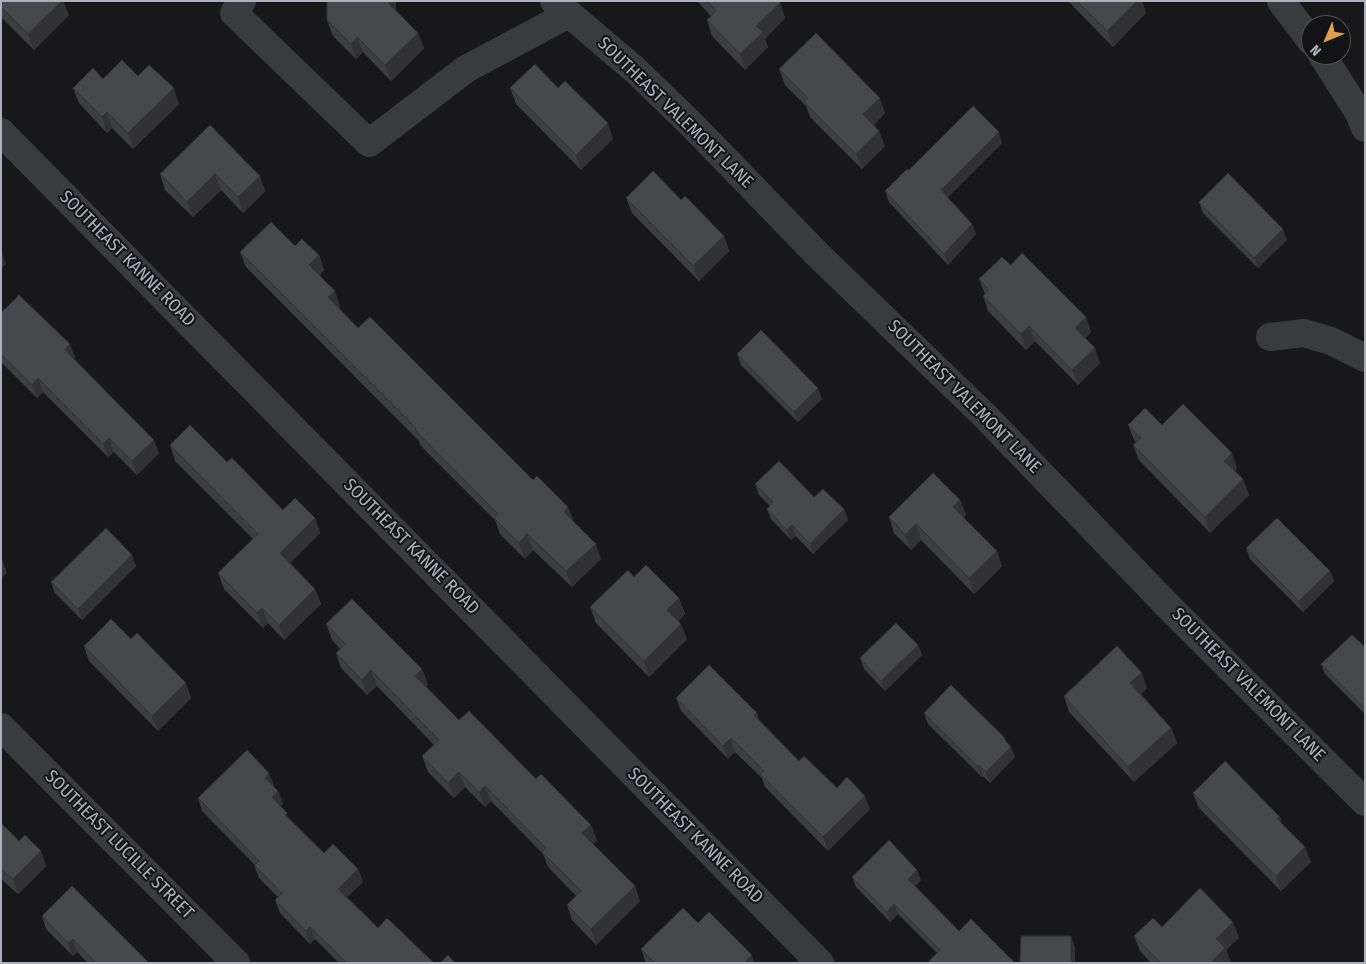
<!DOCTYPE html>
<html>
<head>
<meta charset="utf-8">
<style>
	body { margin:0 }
	#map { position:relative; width:1366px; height:964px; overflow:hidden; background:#18181a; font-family:"Fira Sans Condensed",sans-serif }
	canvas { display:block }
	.frame { position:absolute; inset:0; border:2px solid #acb0b8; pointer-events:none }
	.north { position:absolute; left:1301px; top:15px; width:50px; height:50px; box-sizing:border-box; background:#131315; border:1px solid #505256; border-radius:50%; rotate:225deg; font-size:14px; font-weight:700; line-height:20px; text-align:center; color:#acb0b8 }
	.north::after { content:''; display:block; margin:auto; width:18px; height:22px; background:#dca24e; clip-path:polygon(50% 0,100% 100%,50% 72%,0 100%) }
</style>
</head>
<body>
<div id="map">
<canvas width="1366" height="964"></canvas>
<div class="frame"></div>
<div class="north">N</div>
</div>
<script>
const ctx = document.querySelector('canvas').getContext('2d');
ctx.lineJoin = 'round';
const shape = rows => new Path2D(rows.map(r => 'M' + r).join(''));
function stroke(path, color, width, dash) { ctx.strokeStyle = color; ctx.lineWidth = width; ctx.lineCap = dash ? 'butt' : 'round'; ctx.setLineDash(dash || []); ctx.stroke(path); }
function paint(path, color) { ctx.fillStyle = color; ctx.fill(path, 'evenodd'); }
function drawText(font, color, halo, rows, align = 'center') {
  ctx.font = font + ' "Fira Sans Condensed",sans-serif'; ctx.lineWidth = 4; ctx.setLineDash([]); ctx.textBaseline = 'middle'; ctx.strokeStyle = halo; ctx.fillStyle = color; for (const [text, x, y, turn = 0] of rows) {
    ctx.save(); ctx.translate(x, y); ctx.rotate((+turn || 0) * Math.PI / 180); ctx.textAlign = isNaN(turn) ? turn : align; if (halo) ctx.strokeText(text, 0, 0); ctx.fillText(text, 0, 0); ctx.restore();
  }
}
stroke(shape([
	[242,1,234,13,369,143,466,69,569,14],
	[554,1,634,69,692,125,817,254,984,415,1171,609,1365,802],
	[1281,1,1311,41],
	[1322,55,1359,113,1365,128],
	[1,132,820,963],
	[1270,337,1304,333,1331,341,1365,358],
	[1,727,236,963]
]), '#393b3e', 28);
paint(shape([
	[1,1,63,1,69,15,34,50,1,17],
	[396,1,396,10,418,33,424,48,391,81,363,52,356,59,333,36,327,20],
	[697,1,778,1,780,3,785,18,765,39,768,47,745,70,712,36,707,20,711,16],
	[1068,1,1142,1,1146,13,1113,47],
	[779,69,885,113,874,125,879,131,885,146,862,169,810,117,806,106,785,85],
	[138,76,179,104,133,149,112,128,107,133,79,103,73,88,103,79],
	[510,88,558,88,613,139,581,170,516,104],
	[1002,143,948,197,976,234,948,265,889,202,885,191,909,170],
	[160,174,260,176,265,191,243,213,221,190,193,217,165,190],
	[626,198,724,236,729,251,699,281,632,213],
	[1199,202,1283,229,1287,240,1258,268,1203,213],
	[295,246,319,255,324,270,320,275,340,306,339,308,358,328,533,480,568,507,574,522,601,559,572,587,533,550,525,559,500,534,495,520,420,445,419,441,246,267,240,252],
	[1011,265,1091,332,1085,338,1100,363,1078,385,1035,341,1026,350,988,311,983,296,985,294,979,279],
	[1,313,75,357,74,359,159,453,137,475,114,452,108,457,43,392,37,398,1,362],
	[737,354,822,399,798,422,741,365],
	[1128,425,1162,425,1237,468,1235,471,1243,479,1249,495,1210,533,1139,460,1133,445,1136,442,1134,440],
	[170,445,227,462,283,510,315,518,320,533,290,563,315,589,321,604,284,640,268,623,263,628,224,589,218,573,253,539,175,461],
	[755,484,814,497,844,509,848,520,813,554,796,536,791,540,771,519,767,509,770,506,759,495],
	[960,500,966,515,964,517,1002,566,974,594,921,540,911,550,894,533,889,517],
	[1246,548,1330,571,1334,581,1303,612,1250,559],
	[136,566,82,620,55,593,51,582],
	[634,577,679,598,685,614,678,621,687,639,649,677,596,623,590,607],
	[326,624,422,669,428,685,426,686,459,720,597,840,593,844,640,901,596,945,572,920,567,905,576,896,548,867,543,854,491,801,485,807,465,787,454,798,428,772,422,756,434,745,377,686,367,695,341,668,336,653,340,649,332,640],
	[918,645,922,655,885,691,864,669,860,658],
	[84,646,191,698,158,731,89,661],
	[1365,647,1365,714,1325,674,1321,664],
	[1147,688,1141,694,1171,728,1177,743,1134,782,1069,712,1064,696],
	[676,698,757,713,759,721,799,761,837,788,870,809,828,851,765,787,762,778,735,752,728,759,681,711],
	[924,713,1015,757,990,783,983,776,982,777,928,724],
	[269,773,274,786,273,787,278,791,283,804,280,806,289,818,324,853,358,869,363,882,347,897,378,928,434,963,339,963,315,939,310,944,280,913,275,900,278,897,259,878,254,865,255,865,202,811,198,798],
	[1193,793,1280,817,1282,824,1311,862,1281,891,1199,808],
	[1,823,19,841,41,851,46,866,18,894,1,879],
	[852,877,921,880,915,886,959,931,1015,963,929,963,929,961,937,953,898,914,890,922,856,887],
	[42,916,149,963,88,963,77,952,73,956,46,929],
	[698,923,754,963,646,963,641,949],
	[1162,927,1239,937,1226,950,1231,963,1151,963,1140,951,1134,936]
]), '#3d3e41');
paint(shape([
	[62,1,63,1,69,15,34,50,28,34],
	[390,1,396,1,395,19,389,4],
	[1137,1,1142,1,1146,13,1113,47,1107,31],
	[780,3,785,18,765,39,768,47,745,70,740,54,756,26],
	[418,33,424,48,391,81,385,65],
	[357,37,363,52,356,59,351,44],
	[174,88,179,104,133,149,128,133],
	[880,98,885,113,869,130,863,114],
	[107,112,112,128,107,133,102,117],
	[608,123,613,139,581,170,576,155],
	[879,131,885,146,862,169,856,154],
	[999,132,1002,143,945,200,941,190],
	[215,174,221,190,193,217,187,202],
	[260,176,265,191,243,213,238,197],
	[972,224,976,234,948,265,944,254],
	[1283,229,1287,240,1258,268,1254,258],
	[724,236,729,251,699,281,693,266],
	[2,254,6,264,1,269,1,255],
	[319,255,324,270,315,280,309,265],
	[335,291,340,306,334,313,328,297],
	[1086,317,1091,332,1080,343,1075,328],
	[1029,326,1035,341,1026,350,1021,334],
	[70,344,75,357,70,363,65,350],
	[1095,348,1100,363,1078,385,1072,370],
	[38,378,43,392,37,398,32,385],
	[818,388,822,399,798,422,794,412],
	[109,438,114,452,108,457,103,444],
	[154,440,159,453,137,475,132,461],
	[1232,453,1237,468,1230,476,1224,461],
	[1243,479,1249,495,1210,533,1205,517],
	[960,500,966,515,959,522,953,507],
	[568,507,574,523,564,512],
	[844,509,848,520,813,554,810,544],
	[315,518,320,533,285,568,280,553],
	[916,524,921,540,911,550,905,535],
	[792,525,796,536,791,540,787,530],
	[527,534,533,550,525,559,519,543],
	[596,544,601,559,572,587,566,571],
	[997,551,1002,566,974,594,969,578],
	[132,555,136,566,82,620,78,609],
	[2,559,7,573,1,578,1,560],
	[1330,571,1334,581,1303,612,1299,601],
	[315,589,321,604,284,640,279,625],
	[679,598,685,614,673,625,667,610],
	[262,608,268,623,263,628,257,613],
	[681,624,687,639,649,677,644,661],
	[918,645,922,655,885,691,881,681],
	[422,669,428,685,421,691,415,676],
	[371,670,377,686,367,695,362,680],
	[1142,673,1147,688,1136,699,1130,683],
	[186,683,191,698,158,731,152,716],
	[757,713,761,726,754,715],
	[1171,728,1177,743,1134,782,1128,767],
	[731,738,735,752,728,759,723,746],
	[1005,738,1009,749,1011,747,1015,757,990,783,986,772],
	[979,765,983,776,982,777,978,767],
	[459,772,465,787,454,798,448,783],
	[269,773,274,786,269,791,265,778],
	[485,786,491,801,485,807,479,792],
	[278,791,283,804,276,810,272,797],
	[865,796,870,809,828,851,823,837],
	[1280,817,1285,832,1277,819],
	[591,825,597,840,588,849,582,833],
	[1305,847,1311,862,1281,891,1276,876],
	[41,851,46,866,18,894,13,879],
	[358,869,363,882,343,901,338,889],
	[917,870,921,880,912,889,908,879],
	[635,886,640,901,596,945,591,929],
	[894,904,898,914,890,922,887,912],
	[1233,922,1239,937,1226,950,1231,963,1211,963,1216,939],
	[310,927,315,939,310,944,306,931],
	[1071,936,1075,947,1075,963,1071,963],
	[73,939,77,952,73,956,68,943],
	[752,955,754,963,744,963]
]), '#323235');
const building = shape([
	[1,1,62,1,28,34,1,7,1,1],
	[327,1,390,1,389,4,418,33,385,65,357,37,351,44,327,20,327,1],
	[707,1,778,1,780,3,756,26,763,32,740,54,707,20,716,11,707,1],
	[1077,1,1137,1,1107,31,1077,1],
	[816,33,880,98,863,114,879,131,856,154,804,102,808,98,779,69,816,33],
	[122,60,138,76,149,65,174,88,128,133,107,112,102,117,73,88,93,68,103,79,122,60],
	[535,64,558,88,565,81,608,123,576,155,510,88,535,64],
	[973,106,999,132,941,190,972,224,944,254,885,191,907,169,909,170,973,106],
	[210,125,260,176,238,197,215,174,187,202,160,174,210,125],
	[653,171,681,200,685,196,724,236,693,266,626,198,653,171],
	[1228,173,1283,229,1254,258,1199,202,1228,173],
	[271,222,295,246,302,239,319,255,309,265,335,291,328,297,358,328,370,317,533,480,537,476,568,507,564,512,596,544,566,571,527,534,519,543,494,518,498,514,415,430,416,428,240,252,271,222],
	[1022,253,1086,317,1075,328,1095,348,1072,370,1029,326,1021,334,983,296,989,290,979,279,1002,257,1011,265,1022,253],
	[19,295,70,344,65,350,154,440,132,461,109,438,103,444,38,378,32,385,1,354,1,313,19,295],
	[761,330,818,388,794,412,737,354,761,330],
	[1183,404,1232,453,1224,461,1243,479,1205,517,1133,445,1141,438,1128,425,1145,408,1162,425,1183,404],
	[190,425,227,462,232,458,283,510,295,498,315,518,280,553,315,589,279,625,262,608,257,613,218,573,258,534,170,445,190,425],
	[779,461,814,497,823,489,844,509,810,544,792,525,787,530,767,509,773,502,755,484,779,461],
	[933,473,960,500,953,507,997,551,969,578,916,524,905,535,889,517,933,473],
	[1277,518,1330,571,1299,601,1246,548,1277,518],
	[106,528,132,555,78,609,51,582,106,528],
	[646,565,679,598,667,610,681,624,644,661,590,607,628,570,634,577,646,565],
	[352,599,422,669,415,676,459,720,469,711,536,779,541,774,591,825,582,833,635,886,591,929,567,905,581,891,542,852,546,848,485,786,479,792,459,772,448,783,422,756,439,740,371,670,362,680,336,653,345,644,326,624,352,599],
	[111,619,131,639,137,633,186,683,152,716,84,646,111,619],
	[896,623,918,645,881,681,860,658,896,623],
	[1352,635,1365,647,1365,708,1321,664,1352,635],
	[1117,646,1142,673,1130,683,1171,728,1128,767,1064,696,1117,646],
	[709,665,757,713,754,715,799,761,804,756,837,788,847,777,865,796,823,837,760,774,764,771,731,738,723,746,676,698,709,665],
	[951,685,1005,738,1004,739,1011,747,986,772,979,765,978,767,924,713,951,685],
	[247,750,269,773,265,778,278,791,272,797,287,813,285,815,324,853,333,844,358,869,338,889,378,928,387,918,434,963,345,963,346,962,310,927,306,931,275,900,282,893,254,865,259,861,198,798,247,750],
	[1225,761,1280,817,1277,819,1305,847,1276,876,1193,793,1225,761],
	[1,823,19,841,25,835,41,851,13,879,1,869,1,823],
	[889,840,917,870,908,879,959,931,971,919,1015,963,930,963,929,961,940,950,894,904,887,912,852,877,889,840],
	[72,886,149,963,96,963,73,939,68,943,42,916,72,886],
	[1200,888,1233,922,1216,939,1225,948,1211,963,1161,963,1134,936,1153,918,1162,927,1200,888],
	[683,908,698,923,709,912,752,955,744,963,655,963,641,949,683,908],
	[1021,936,1071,936,1071,963,1020,963,1021,936],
	[448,955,455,963,440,963,448,955]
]);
paint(building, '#47484c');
stroke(building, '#323235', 1);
drawText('18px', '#acb0b8', '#131315', [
	["SOUTHEAST VALEMONT LANE",675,113,44],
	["SOUTHEAST KANNE ROAD",127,259,45],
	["SOUTHEAST VALEMONT LANE",964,397,45],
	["SOUTHEAST KANNE ROAD",411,547,45],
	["SOUTHEAST VALEMONT LANE",1248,685,45],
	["SOUTHEAST KANNE ROAD",695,836,45],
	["SOUTHEAST LUCILLE STREET",119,845,45]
]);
</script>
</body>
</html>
